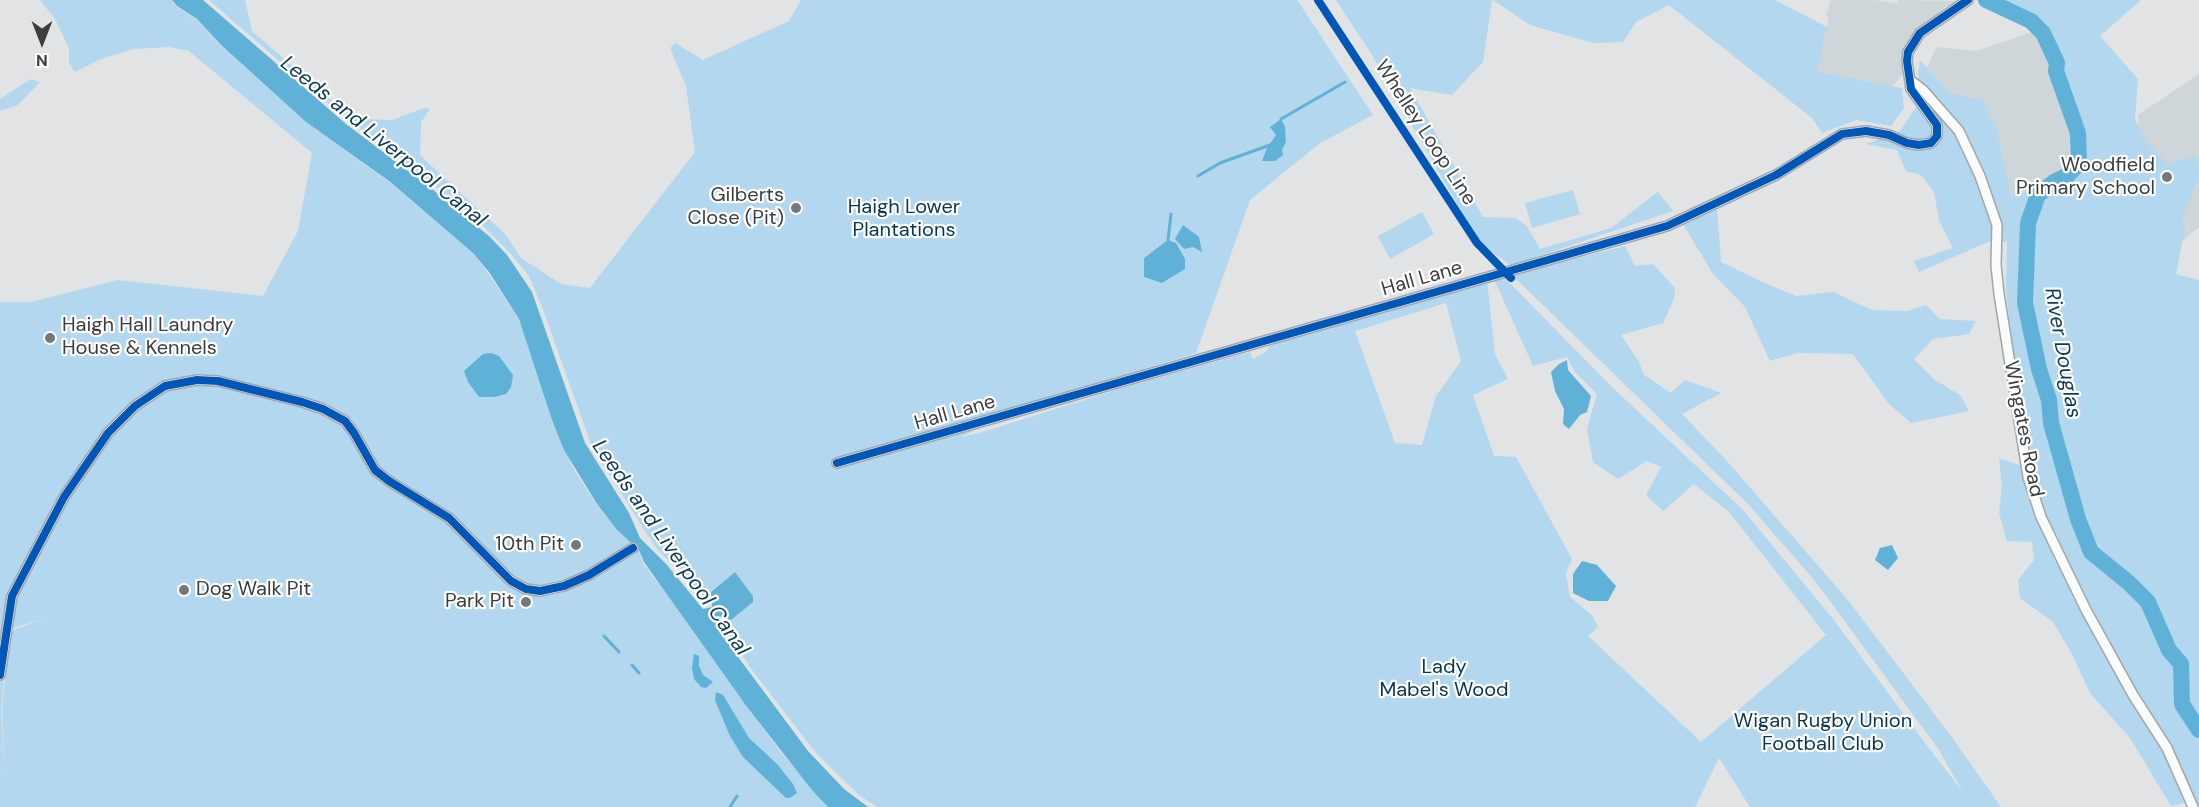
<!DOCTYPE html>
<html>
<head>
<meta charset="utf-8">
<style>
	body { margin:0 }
	#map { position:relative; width:2199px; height:807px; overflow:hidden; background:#e1e3e5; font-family:"DM Sans",sans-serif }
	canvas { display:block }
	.north { position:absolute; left:12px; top:12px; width:60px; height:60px; -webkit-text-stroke:4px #fff; paint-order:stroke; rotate:180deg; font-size:16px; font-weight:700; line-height:24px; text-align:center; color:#3b3d3e }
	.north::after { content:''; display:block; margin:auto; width:21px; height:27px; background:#3b3d3e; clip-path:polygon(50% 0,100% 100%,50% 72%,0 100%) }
</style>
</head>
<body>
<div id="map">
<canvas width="2199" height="807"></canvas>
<div class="north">N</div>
</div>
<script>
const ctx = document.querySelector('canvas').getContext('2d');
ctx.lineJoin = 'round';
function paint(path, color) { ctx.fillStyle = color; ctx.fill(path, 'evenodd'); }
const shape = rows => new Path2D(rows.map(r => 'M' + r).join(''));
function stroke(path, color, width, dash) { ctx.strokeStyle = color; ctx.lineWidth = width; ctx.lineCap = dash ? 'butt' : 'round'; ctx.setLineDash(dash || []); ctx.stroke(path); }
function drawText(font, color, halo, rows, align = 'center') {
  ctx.font = font + ' "DM Sans",sans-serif'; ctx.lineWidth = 4.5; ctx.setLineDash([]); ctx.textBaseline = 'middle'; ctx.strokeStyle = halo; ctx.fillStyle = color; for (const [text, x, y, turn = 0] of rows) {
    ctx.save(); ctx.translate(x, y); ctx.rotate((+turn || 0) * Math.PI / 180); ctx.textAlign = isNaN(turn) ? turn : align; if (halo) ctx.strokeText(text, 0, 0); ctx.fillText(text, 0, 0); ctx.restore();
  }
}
paint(shape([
	[1831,0,1874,0,1898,4,1898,0,1958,1,1945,7,1911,36,1904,48,1903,74,1867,116,1804,90,1821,54,1829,17,1826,16],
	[2034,31,2039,38,2068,105,2071,172,2043,178,2033,190,2011,196,1997,129,1950,93,1926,69,1937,47,1977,51],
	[2199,74,2199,227,2183,240,2144,212,2133,141,2139,123,2138,115]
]), '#cfd6da');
paint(shape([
	[40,0,171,0,177,7,197,20,220,45,306,122,389,182,473,253,488,273,519,319,543,389,552,421,573,468,596,504,617,530,639,551,643,563,653,577,662,587,747,707,780,751,828,807,0,807,0,302,31,302,118,280,263,296,298,231,312,153,189,51,169,47,133,49,101,59,75,72,69,63,69,48,55,19],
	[16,599,13,628,43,619,13,630,5,677,2,711,5,776,1,711,4,677],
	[209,0,245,0,252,31,343,110,363,119,392,120,424,108,430,109,421,122,420,155,506,235,521,258,561,284,590,288,695,152,686,86,670,48,675,43,703,60,789,21,801,0,1297,0,1373,115,1320,143,1250,200,1196,353,1023,406,961,437,979,433,1129,386,1250,352,1253,359,1266,352,1274,338,1487,280,1495,354,1508,379,1473,395,1494,456,1516,457,1572,559,1566,573,1570,597,1592,615,1598,627,1588,636,1701,742,1826,635,1729,512,1694,484,1663,511,1646,495,1661,467,1647,461,1618,479,1593,462,1587,429,1597,394,1575,372,1567,357,1533,366,1494,279,1504,277,1612,387,1743,510,1833,619,1931,751,1963,792,1939,750,1816,582,1748,504,1512,275,1625,246,1635,266,1653,264,1675,288,1674,299,1663,323,1621,335,1639,362,1644,375,1671,393,1685,380,1721,393,1682,414,1726,460,1847,599,1951,736,2001,807,1973,807,1971,805,1972,807,1750,807,1719,758,1695,807,877,807,859,795,816,753,755,674,725,630,722,623,727,623,753,602,753,596,735,572,704,597,656,548,647,534,592,447,542,307,529,276,511,254,482,225,416,170,338,112],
	[1446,303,1461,361,1436,396,1422,445,1395,443,1355,331],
	[1336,0,1492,0,1483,62,1452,95,1410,88,1483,217,1515,218,1526,225,1540,249,1611,228,1658,192,1673,211,1533,258,1515,268,1479,243,1374,58],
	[1493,0,1775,0,1827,27,1817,72,1902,88,1904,108,1891,126,1856,120,1822,133,1812,118,1669,5,1636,22,1623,42,1593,43,1530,25],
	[1995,0,2141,0,2100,36,2138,79,2135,120,2148,144,2169,165,2195,155,2199,166,2199,176,2182,220,2185,228,2176,274,2199,280,2199,807,2196,807,2192,801,2171,806,2130,738,2090,693,2072,654,2053,622,2020,598,2018,580,2034,560,2032,542,2007,541,1999,513,2002,486,1999,458,2022,466,2028,453,2011,339,2006,288,2007,242,1988,242,1919,272,1914,261,1953,248,1939,220,1934,192,1921,175,1906,171,1897,150,1866,144,1900,131,1915,109,1923,94,1918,75,1920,60,1950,93,1983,101,1997,129,2011,196,2033,190,2043,178,2071,172,2068,105,2039,38,2034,31],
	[31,79,40,82,18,105,0,111,0,99],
	[1573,190,1580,214,1532,228,1525,203],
	[1717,208,1721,262,1760,281,1796,296,1833,292,1872,310,1908,311,1926,305,1940,319,1976,321,1969,334,1933,339,1914,359,1935,380,1960,395,1969,411,1911,423,1889,404,1853,354,1797,353,1770,361,1745,307,1713,274,1683,224],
	[1422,212,1434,234,1390,259,1378,236]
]), '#b2d7ee');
paint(shape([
	[172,0,203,0,346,124,432,189,490,237,507,255,532,292,585,443,629,513,640,538,667,565,703,609,712,607,711,592,735,572,753,596,753,602,731,620,718,616,715,618,718,630,808,751,844,789,868,807,828,807,812,790,747,707,644,562,639,550,617,530,597,504,564,450,552,420,519,319,489,272,473,253,389,181,306,122,221,45,197,19,177,6],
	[1281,119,1285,127,1286,142,1282,150,1283,155,1275,161,1262,161,1267,148,1276,135,1270,127],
	[1183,225,1199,237,1202,252,1193,247,1184,249,1175,239],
	[1168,240,1176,243,1185,259,1185,269,1162,283,1144,277,1144,258],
	[491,353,499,356,513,375,511,387,506,394,494,397,479,397,468,382,464,371,483,354],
	[1567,360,1568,370,1591,396,1587,412,1580,415,1569,429,1563,424,1564,409,1555,391,1551,372,1559,364],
	[1892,545,1898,558,1888,570,1875,560,1880,548],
	[1582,561,1597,565,1616,586,1608,601,1589,601,1573,593,1573,574],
	[694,654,699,656,699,666,703,675,713,682,706,688,701,687,694,679,692,668],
	[716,692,723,695,749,738,777,764,793,784,797,793,790,798,786,798,743,757,730,736,715,700]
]), '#60b1d8');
stroke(shape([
	[1281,119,1345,82],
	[1198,176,1220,163,1270,145],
	[1168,240,1171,214],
	[604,636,619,652],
	[632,665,639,673],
	[730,807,737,796]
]), '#60b1d8', 3);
stroke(shape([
	[1986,0,2031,21,2043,33,2057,63,2056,71,2078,133,2079,163,2068,175,2054,182,2038,195,2028,223,2025,303,2039,369,2049,400,2051,423,2078,519,2091,552,2129,583,2148,602,2169,650,2181,664,2182,704,2199,730]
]), '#60b1d8', 16);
const minor = shape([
	[1910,80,1923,90,1959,131,1980,176,1997,225,1996,265,1999,294,2028,477,2041,517,2086,610,2133,695,2167,748,2193,807],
	[837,463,1667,226,1776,175,1842,134,1866,131,1889,135,1907,143,1919,145,1931,143,1937,136,1937,125,1911,89,1907,61,1908,52,1920,33,1968,0],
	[0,675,12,596,64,497,108,433,135,406,165,386,197,380,218,381,302,402,323,409,345,421,354,433,375,470,389,481,449,518,511,581,526,589,540,591,564,586,589,575,633,548]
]);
stroke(minor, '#a3a5a7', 12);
stroke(minor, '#fafbfb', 9);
stroke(shape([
	[1318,0,1477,243,1511,278],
	[837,463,1667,226,1776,175,1842,134,1866,131,1889,135,1907,143,1919,145,1931,143,1937,136,1937,125,1911,89,1907,61,1908,52,1920,33,1968,0],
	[0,675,12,596,64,497,108,433,135,406,165,386,197,380,218,381,302,402,323,409,345,421,354,433,375,470,389,481,449,518,511,581,526,589,540,591,564,586,589,575,633,548]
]), '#0057b8', 8);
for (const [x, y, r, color] of [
	[2167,177,6,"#757778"],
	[796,208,6,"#757778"],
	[50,338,6,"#757778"],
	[576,545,6,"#757778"],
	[184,590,6,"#757778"],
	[526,602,6,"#757778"]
]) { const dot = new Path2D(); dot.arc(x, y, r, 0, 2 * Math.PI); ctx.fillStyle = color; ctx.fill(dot); stroke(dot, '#fff', 2); }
drawText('20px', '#3b3d3e', '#fff', [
	["Whelley Loop Line",1425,133,57],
	["Hall Lane",1422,279,-16],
	["Hall Lane",955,413,-16],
	["Wingates Road",2023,429,79]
]);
drawText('20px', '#3b3d3e', '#fff', [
	["Woodfield",2155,166],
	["Primary School",2155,189],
	["Gilberts",784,196],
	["Close (Pit)",784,219],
	["Haigh Hall Laundry",62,326,"left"],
	["House & Kennels",62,349,"left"],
	["10th Pit",564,545],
	["Dog Walk Pit",196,590,"left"],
	["Park Pit",514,602]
], 'right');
drawText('20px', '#07364d', '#fff', [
	["Haigh Lower",904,208],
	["Plantations",904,231],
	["Lady",1444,668],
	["Mabel's Wood",1444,691],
	["Wigan Rugby Union",1823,722],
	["Football Club",1823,745]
]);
drawText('italic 21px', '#0c3a51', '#fff', [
	["Leeds and Liverpool Canal",383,142,39],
	["River Douglas",2062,353,80],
	["Leeds and Liverpool Canal",670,548,55]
]);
</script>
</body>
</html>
